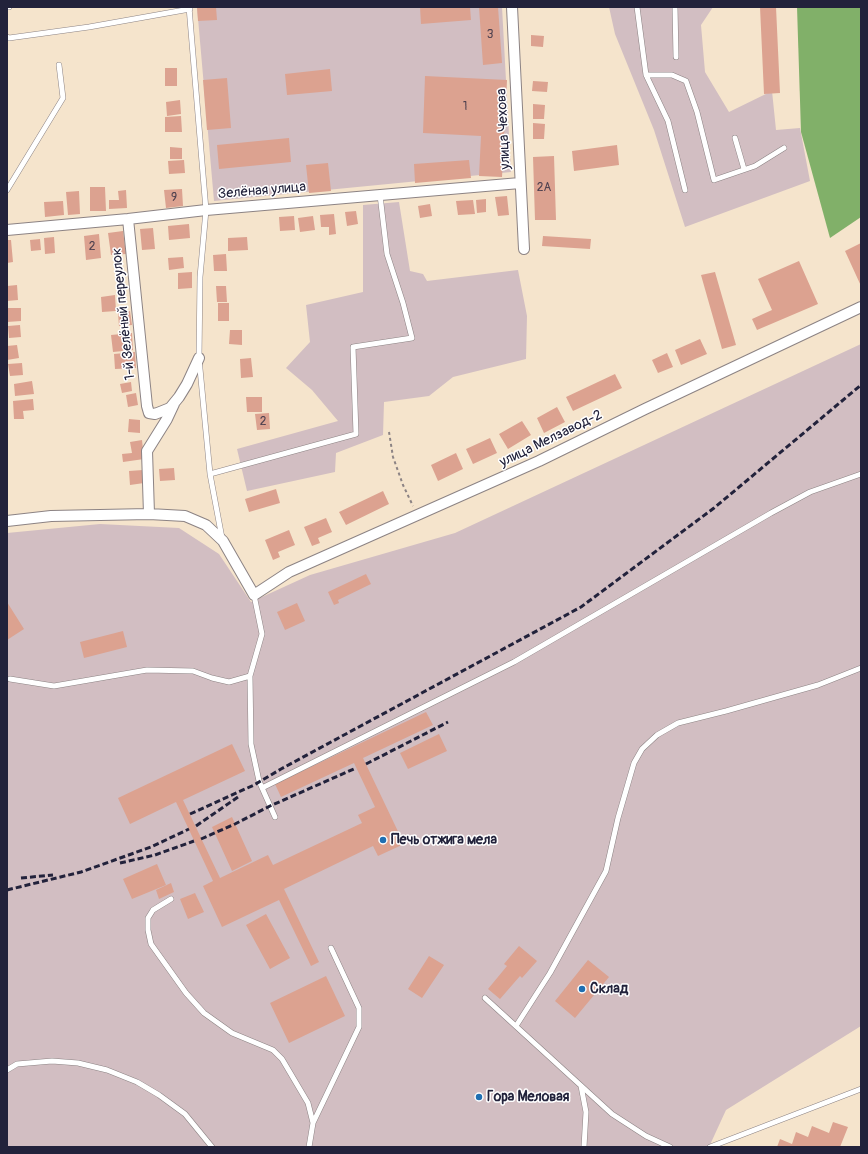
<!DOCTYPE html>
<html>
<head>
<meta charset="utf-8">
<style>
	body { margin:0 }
	#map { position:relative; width:868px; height:1154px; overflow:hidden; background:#f5e4cc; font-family:Pangolin,sans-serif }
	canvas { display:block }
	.frame { position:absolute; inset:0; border:8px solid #22223b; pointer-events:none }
</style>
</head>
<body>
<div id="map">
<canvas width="868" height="1154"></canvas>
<div class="frame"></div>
</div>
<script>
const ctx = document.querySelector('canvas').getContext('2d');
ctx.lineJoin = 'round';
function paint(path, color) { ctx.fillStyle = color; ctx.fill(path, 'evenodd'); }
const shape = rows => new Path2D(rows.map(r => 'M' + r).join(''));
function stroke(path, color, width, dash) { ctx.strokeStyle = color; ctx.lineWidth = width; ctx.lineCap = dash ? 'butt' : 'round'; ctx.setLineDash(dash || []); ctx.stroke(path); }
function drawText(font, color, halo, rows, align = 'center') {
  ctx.font = font + ' Pangolin,sans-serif'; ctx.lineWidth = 3; ctx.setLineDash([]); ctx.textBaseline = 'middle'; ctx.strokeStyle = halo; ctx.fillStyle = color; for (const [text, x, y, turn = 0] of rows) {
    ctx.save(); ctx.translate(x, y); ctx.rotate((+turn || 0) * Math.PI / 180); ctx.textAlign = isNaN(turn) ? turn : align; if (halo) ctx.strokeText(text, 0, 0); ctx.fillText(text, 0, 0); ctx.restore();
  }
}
paint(shape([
	[197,7,502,7,511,172,214,201],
	[609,7,713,7,701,25,705,72,729,112,772,91,776,130,800,128,810,181,685,227,654,130,615,34],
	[399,202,410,271,423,274,427,281,518,270,527,316,526,359,453,377,429,396,384,402,383,435,336,453,335,472,247,491,237,449,338,421,312,390,286,368,310,342,306,305,363,292,363,205],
	[861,344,861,1026,726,1110,709,1147,7,1147,7,533,100,524,179,528,219,554,251,602,310,575,455,533]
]), '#d2bec2');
paint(shape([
	[797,7,861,7,861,217,830,238,801,132]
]), '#81b069');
paint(shape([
	[197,7,216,7,217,20,198,21],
	[420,7,470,7,471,20,421,24],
	[479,7,498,7,502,63,483,65],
	[760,7,776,7,780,93,764,94],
	[531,35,544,36,543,47,531,46],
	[165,68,177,68,177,86,165,86],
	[330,69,332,91,287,95,285,74],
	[425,76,507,80,502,177,479,176,481,136,423,133],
	[227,78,231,128,207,130,203,80],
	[533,81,548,82,547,92,532,91],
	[180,100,181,114,167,116,166,102],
	[533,104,545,105,544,119,533,119],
	[181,116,182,132,165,132,165,117],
	[533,123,545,124,544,139,533,139],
	[289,138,291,162,219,169,217,145],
	[617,145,619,165,574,171,572,151],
	[170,147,182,148,182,159,170,159],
	[554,156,556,220,535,220,533,157],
	[184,160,185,173,169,174,168,161],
	[469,160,471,178,415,183,414,164],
	[328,163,331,191,309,193,306,165],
	[90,187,105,187,106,211,90,211],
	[182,189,183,206,166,208,164,190],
	[126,190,127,208,109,209,109,200,119,200,118,191],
	[79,191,80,214,68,215,66,192],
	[507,196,509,215,498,216,495,197],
	[486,199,486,212,477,213,476,200],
	[473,200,475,214,458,215,456,201],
	[63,201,64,215,45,217,44,202],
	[430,204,432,216,420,218,418,206],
	[356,211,358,224,347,226,345,212],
	[334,214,336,234,329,235,329,227,321,227,320,215],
	[294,216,295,230,280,231,279,217],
	[313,216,315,230,300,232,298,218],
	[189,224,190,238,169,240,168,226],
	[153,228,155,249,142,250,140,229],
	[123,231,126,254,111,255,108,233],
	[99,234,101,258,86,260,84,236],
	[543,236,591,239,590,249,542,246],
	[54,237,55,253,45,254,44,238],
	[247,237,248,250,228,251,228,238],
	[40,239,41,250,31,251,30,240],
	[7,240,11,240,13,262,7,263],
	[861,243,861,286,845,251],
	[226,254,227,271,214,271,213,255],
	[183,257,184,268,169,270,168,258],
	[799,261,818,304,757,330,752,319,772,310,758,279],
	[192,272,192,288,178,289,178,273],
	[715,272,736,345,722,349,701,275],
	[17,285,18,300,7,301,7,286],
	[216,286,226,286,227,302,217,302],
	[115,295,116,311,102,312,101,297],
	[218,303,229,303,229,321,218,321],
	[7,308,21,308,21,321,7,322],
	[130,311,132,325,119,326,118,313],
	[20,325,21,337,9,338,8,326],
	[230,330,242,330,242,345,229,344],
	[132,333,133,350,113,352,111,335],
	[700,339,707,354,681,365,675,350],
	[17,345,19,358,7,360,7,346],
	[135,352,136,368,115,369,114,354],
	[667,353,673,367,658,373,652,360],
	[251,358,253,377,241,378,240,359],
	[22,363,23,375,10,376,8,364],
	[615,374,622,388,573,411,566,397],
	[32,381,34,394,15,396,14,384],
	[131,382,132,391,122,393,120,384],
	[136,393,138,405,128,407,126,395],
	[246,397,262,397,262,412,247,412],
	[33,399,34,410,23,411,24,419,14,419,13,401],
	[557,407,565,422,544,433,537,418],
	[269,413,270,429,257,430,255,414],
	[129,419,140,420,140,433,128,432],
	[522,421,531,435,508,449,499,434],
	[490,438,497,453,473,464,466,449],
	[142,440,144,459,123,462,122,454,132,453,130,442],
	[456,453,463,469,438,481,431,465],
	[174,468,175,480,160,481,159,469],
	[143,470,144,483,130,485,129,471],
	[276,489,280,503,249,512,245,499],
	[383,491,389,504,346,525,339,512],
	[326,518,332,532,318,538,320,543,312,546,304,527],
	[289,530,295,545,278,552,280,557,273,560,265,540],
	[366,574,371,584,338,600,339,603,334,605,328,592],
	[7,602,24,629,7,640],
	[297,603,305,621,285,630,277,612],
	[123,631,127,647,84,658,80,642],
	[426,712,433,725,363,758,404,844,378,856,373,846,284,889,319,962,311,966,279,900,222,927,203,886,213,881,176,802,130,824,118,798,232,744,245,771,183,800,220,878,268,855,273,865,362,823,358,815,375,807,354,763,281,797,275,784],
	[439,734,447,751,408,769,400,753],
	[232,817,252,861,232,871,212,827],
	[157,864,166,885,132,899,123,879],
	[171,883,174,892,159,899,156,890],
	[195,893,204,912,188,919,180,899],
	[266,914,290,958,270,969,246,925],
	[519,946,537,961,522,978,520,976,500,999,488,989,507,966,504,964],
	[429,956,444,965,422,998,408,989],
	[588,960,609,977,575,1018,555,1001],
	[326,976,345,1016,289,1043,270,1003],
	[833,1122,848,1127,840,1147,777,1147,780,1139,792,1144,796,1132,808,1137,812,1126,829,1133]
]), '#dca290');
const service = shape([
	[7,7,9,7],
	[189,7,206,210,200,277,199,358,210,474,222,538],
	[637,7,646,75,668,121,685,190],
	[675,7,676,57],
	[7,37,9,38,89,27,190,9],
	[646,75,672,75,686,81,697,112,714,180,755,166,784,148],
	[735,138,744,169],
	[7,190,63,98,59,65],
	[210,474,356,434,353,347,412,338,403,303,387,254,380,195],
	[254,595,262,634,250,676,251,744,259,781,275,817],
	[10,679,54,686,147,670,193,671,212,678,229,682,250,676],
	[262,788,514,662,771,513,810,492,861,474],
	[171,899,153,910,148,918,148,930,151,944,186,993,204,1013,232,1033,273,1050,282,1059,308,1103,313,1123],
	[485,998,612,1114,646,1136,670,1147],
	[516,1026,550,973,606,871,618,818,634,763,642,749,657,735,678,723,726,711,818,685,861,668],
	[7,1070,17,1064,52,1061,78,1063,107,1070,137,1082,159,1095,185,1114,212,1147],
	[581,1086,586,1112,584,1147],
	[309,1147,313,1123,359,1027,359,1008,331,948],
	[710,1147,861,1089]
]);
const minor = shape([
	[512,7,524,249],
	[128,219,147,406,149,413,155,414,170,408,179,397,187,384,199,358],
	[7,230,128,219,206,210,520,183],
	[149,514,147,451,167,419,174,404],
	[7,521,51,516,149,514,185,516,206,525,223,541,254,595,289,572,539,461,645,409,861,307]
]);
stroke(service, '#8c8384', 6);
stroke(minor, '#8c8384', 12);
stroke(shape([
	[389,432,393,457,403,485,413,506]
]), '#8c8384', 2, [3, 3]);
stroke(service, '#fff', 5);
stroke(minor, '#fff', 10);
stroke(shape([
	[366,764,448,722],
	[190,814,254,785,281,769,581,607,714,508,861,385],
	[196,826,238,797],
	[201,839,235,824,270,806,356,768],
	[120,863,155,855,194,841],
	[21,878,53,875],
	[7,890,81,872,151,847,189,829]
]), '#22223b', 3, [6, 3]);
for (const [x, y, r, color] of [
	[383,840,4,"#1f6fb2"],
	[582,989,4,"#1f6fb2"],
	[479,1097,4,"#1f6fb2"]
]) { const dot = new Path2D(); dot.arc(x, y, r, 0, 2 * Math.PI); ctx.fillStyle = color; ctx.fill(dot); stroke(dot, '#fff', 1.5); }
drawText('12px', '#504250', null, [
	["3",490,35],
	["1",465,107],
	["2А",544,188],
	["9",174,198],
	["2",92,247],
	["2",263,422]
]);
drawText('14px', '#22223b', '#fff', [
	["улица Чехова",504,129,-93],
	["Зелёная улица",262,191,-5],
	["1-й Зелёный переулок",124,314,-96],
	["улица Мелзавод-2",551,439,-26]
]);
drawText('bold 14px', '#22223b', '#fff', [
	["Печь отжига мела",391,840],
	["Склад",590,989],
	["Гора Меловая",487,1097]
], 'left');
</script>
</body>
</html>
